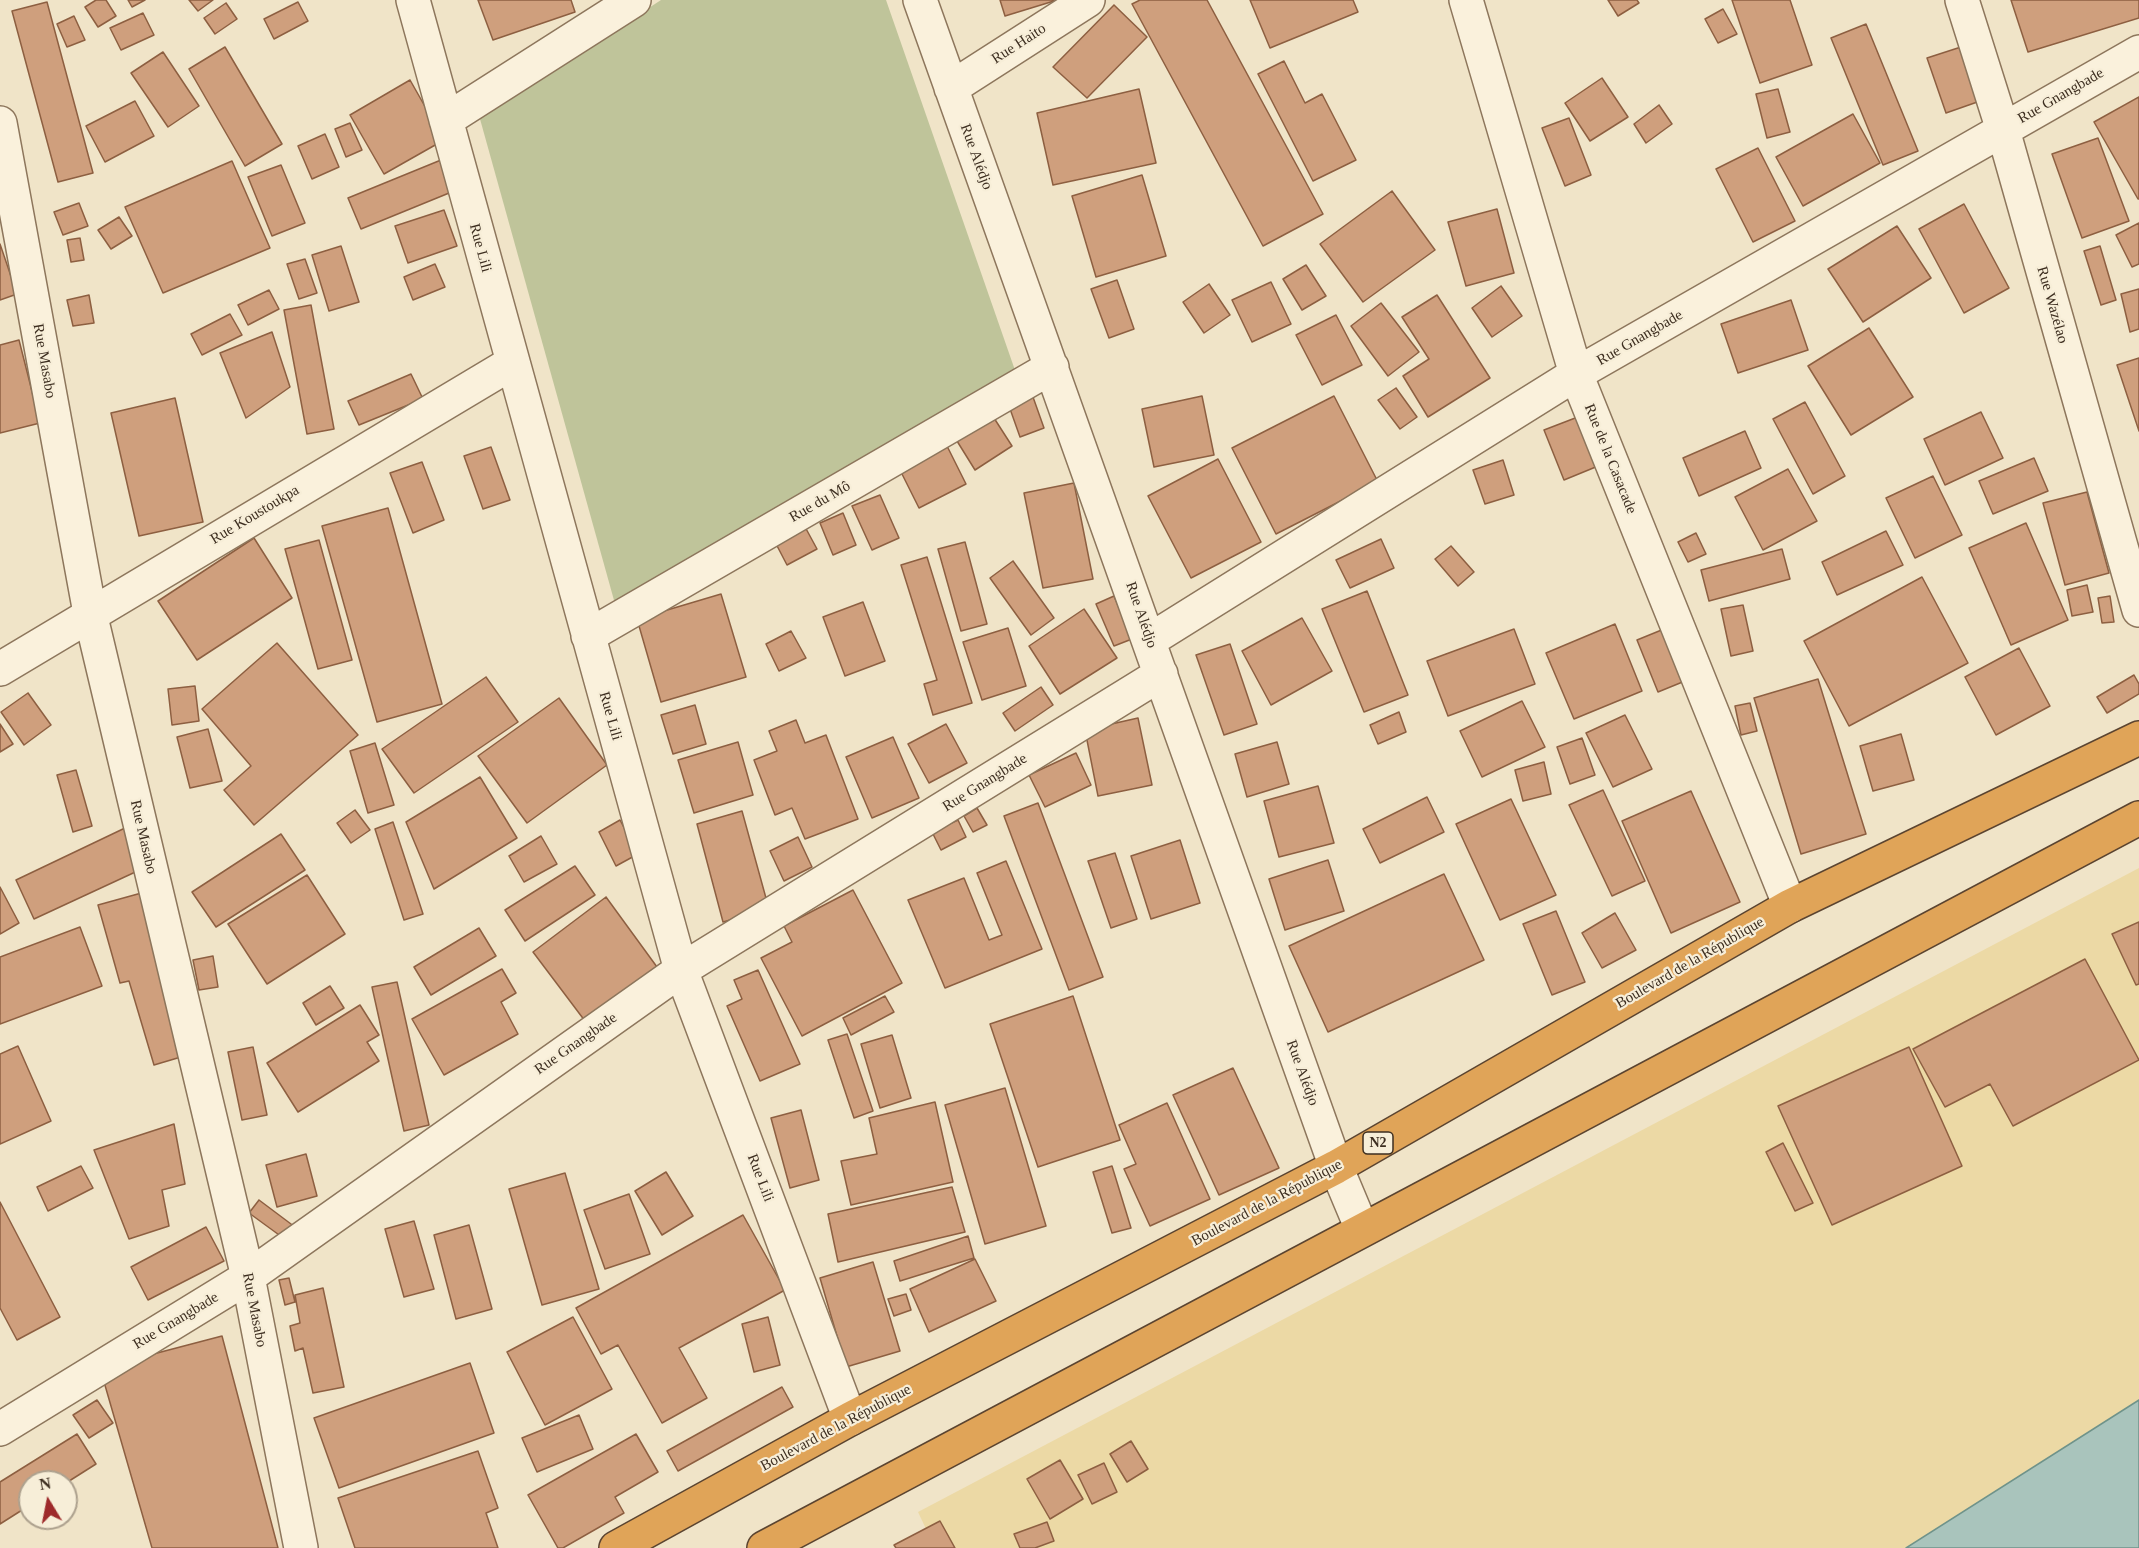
<!DOCTYPE html>
<html>
<head>
<meta charset="utf-8">
<style>
	body { margin:0 }
	#map { position:relative; width:2139px; height:1548px; overflow:hidden; background:#f0e4c8; font-family:"Times New Roman",serif }
	canvas { display:block }
	.north { position:absolute; left:18px; top:1470px; width:60px; height:60px; box-sizing:border-box; background:#f7eed8; border:2px solid #ada18e; border-radius:50%; rotate:350deg; font-size:16px; font-weight:700; line-height:24px; text-align:center; color:#3d2e20 }
	.north::after { content:''; display:block; margin:auto; width:21px; height:27px; background:#9e2a2b; clip-path:polygon(50% 0,100% 100%,50% 72%,0 100%) }
</style>
</head>
<body>
<div id="map">
<canvas width="2139" height="1548"></canvas>
<div class="north">N</div>
</div>
<script>
const ctx = document.querySelector('canvas').getContext('2d');
ctx.lineJoin = 'round';
function paint(path, color) { ctx.fillStyle = color; ctx.fill(path, 'evenodd'); }
const shape = rows => new Path2D(rows.map(r => 'M' + r).join(''));
function stroke(path, color, width, dash) { ctx.strokeStyle = color; ctx.lineWidth = width; ctx.lineCap = dash ? 'butt' : 'round'; ctx.setLineDash(dash || []); ctx.stroke(path); }
function drawText(font, color, halo, rows, align = 'center') {
  ctx.font = font + ' "Times New Roman",serif'; ctx.lineWidth = 4.5; ctx.setLineDash([]); ctx.textBaseline = 'middle'; ctx.strokeStyle = halo; ctx.fillStyle = color; for (const [text, x, y, turn = 0] of rows) {
    ctx.save(); ctx.translate(x, y); ctx.rotate((+turn || 0) * Math.PI / 180); ctx.textAlign = isNaN(turn) ? turn : align; if (halo) ctx.strokeText(text, 0, 0); ctx.fillText(text, 0, 0); ctx.restore();
  }
}
paint(shape([
	[2139,868,2139,1400,1906,1548,935,1548,918,1512]
]), '#ecd9a5');
paint(shape([
	[661,0,886,0,1017,376,617,611,480,119]
]), '#bfc49a');
const water = shape([
	[2139,1400,2139,1548,1906,1548,2139,1400]
]);
paint(water, '#a9c4bc');
stroke(water, '#6f938a', 1.5);
const building = shape([
	[96,0,106,0,116,16,98,27,85,7,96,0],
	[128,0,145,0,132,7,128,0],
	[189,0,213,0,198,11,189,0],
	[478,0,571,0,575,12,493,40,478,0],
	[1000,0,1054,0,1054,1,1005,16,1000,0],
	[1140,0,1207,0,1323,214,1263,246,1132,4,1140,0],
	[1250,0,1353,0,1358,12,1270,48,1250,0],
	[1608,0,1637,0,1639,3,1618,16,1608,0],
	[1732,0,1790,0,1812,65,1760,83,1732,0],
	[2011,0,2139,0,2139,18,2028,52,2011,0],
	[47,2,93,173,58,182,12,11,47,2],
	[298,2,308,21,274,39,264,19,298,2],
	[226,3,237,19,215,34,204,18,226,3],
	[1114,5,1147,37,1087,98,1053,67,1114,5],
	[1723,9,1737,34,1718,43,1705,19,1723,9],
	[143,13,154,35,121,50,110,28,143,13],
	[74,16,85,40,67,47,57,24,74,16],
	[1866,24,1918,151,1883,165,1831,38,1866,24],
	[1964,46,1983,100,1946,113,1927,58,1964,46],
	[225,47,282,144,245,166,189,69,225,47],
	[163,52,199,106,168,127,131,73,163,52],
	[1284,61,1305,103,1322,94,1356,160,1313,181,1258,74,1284,61],
	[1602,78,1628,117,1590,141,1565,103,1602,78],
	[410,80,444,140,384,174,350,115,410,80],
	[1139,89,1156,163,1053,185,1037,113,1139,89],
	[1778,89,1790,132,1767,138,1756,94,1778,89],
	[2139,97,2139,199,2138,199,2094,122,2139,97],
	[135,101,154,136,105,162,86,126,135,101],
	[1659,105,1672,124,1646,143,1634,124,1659,105],
	[1853,114,1880,163,1803,206,1776,157,1853,114],
	[1569,118,1591,175,1565,186,1542,128,1569,118],
	[350,123,362,150,346,157,335,129,350,123],
	[325,134,339,167,312,179,298,146,325,134],
	[2098,138,2129,221,2082,238,2052,154,2098,138],
	[1758,148,1795,221,1753,242,1716,169,1758,148],
	[441,160,454,191,361,229,348,198,441,160],
	[232,161,270,248,163,293,125,207,232,161],
	[281,165,305,223,272,236,248,177,281,165],
	[1142,175,1166,256,1096,277,1072,196,1142,175],
	[1392,191,1435,250,1363,302,1320,244,1392,191],
	[79,203,88,226,63,235,54,212,79,203],
	[1964,204,2009,288,1964,313,1919,229,1964,204],
	[1497,209,1514,273,1466,286,1448,222,1497,209],
	[444,210,457,246,408,263,395,226,444,210],
	[119,217,132,236,111,249,98,230,119,217],
	[2139,223,2139,264,2132,267,2116,235,2139,223],
	[1897,226,1931,278,1863,322,1828,269,1897,226],
	[80,238,84,260,71,262,67,240,80,238],
	[0,244,17,294,0,300,0,244],
	[341,246,359,302,329,311,312,255,341,246],
	[2100,246,2116,300,2101,305,2084,251,2100,246],
	[305,259,317,293,299,299,287,264,305,259],
	[435,264,445,287,413,300,404,277,435,264],
	[1306,265,1326,296,1302,310,1283,279,1306,265],
	[1117,280,1134,329,1109,338,1091,289,1117,280],
	[1271,282,1291,324,1252,342,1232,300,1271,282],
	[1209,284,1230,315,1204,333,1183,302,1209,284],
	[1501,286,1522,316,1492,337,1472,308,1501,286],
	[2139,289,2139,329,2130,332,2121,294,2139,289],
	[269,290,279,309,248,325,238,305,269,290],
	[89,295,94,323,73,326,67,300,89,295],
	[1437,295,1490,378,1428,417,1403,376,1429,359,1402,317,1437,295],
	[1791,300,1808,350,1738,373,1721,324,1791,300],
	[1381,303,1419,352,1388,376,1351,326,1381,303],
	[311,305,334,429,307,434,284,310,311,305],
	[230,314,242,335,202,355,191,334,230,314],
	[1336,315,1362,365,1322,385,1296,335,1336,315],
	[1869,328,1913,397,1851,435,1808,366,1869,328],
	[272,332,290,387,246,418,220,353,272,332],
	[19,340,40,423,0,433,0,345,19,340],
	[2139,358,2139,431,2117,365,2139,358],
	[411,374,423,399,359,425,348,401,411,374],
	[1396,388,1417,417,1400,429,1378,400,1396,388],
	[1202,396,1214,455,1154,467,1142,409,1202,396],
	[1334,396,1378,482,1276,534,1232,448,1334,396],
	[1033,397,1044,428,1020,437,1009,406,1033,397],
	[175,398,203,522,139,536,111,413,175,398],
	[1805,402,1845,476,1813,494,1773,419,1805,402],
	[1981,412,2003,458,1945,485,1924,439,1981,412],
	[1583,415,1603,464,1564,480,1544,430,1583,415],
	[994,418,1012,446,975,470,957,441,994,418],
	[1745,431,1761,468,1699,496,1683,458,1745,431],
	[945,442,966,484,919,508,898,466,945,442],
	[491,447,510,500,483,509,464,456,491,447],
	[2034,458,2048,491,1993,514,1979,481,2034,458],
	[1218,459,1261,542,1191,578,1148,496,1218,459],
	[1503,460,1514,495,1485,504,1473,470,1503,460],
	[422,462,444,520,413,533,390,473,422,462],
	[1788,469,1817,521,1763,550,1735,497,1788,469],
	[1933,476,1962,535,1915,558,1886,498,1933,476],
	[1074,483,1093,579,1043,588,1024,493,1074,483],
	[2087,492,2109,573,2065,585,2043,503,2087,492],
	[880,495,899,538,872,550,852,506,880,495],
	[388,508,442,704,377,722,322,526,388,508],
	[843,513,856,545,833,555,820,523,843,513],
	[2026,523,2068,620,2011,645,1969,548,2026,523],
	[804,525,817,549,787,565,774,540,804,525],
	[1886,531,1903,565,1837,595,1822,562,1886,531],
	[1696,533,1706,554,1688,562,1678,542,1696,533],
	[254,538,292,598,197,660,158,601,254,538],
	[1381,539,1394,568,1350,588,1336,560,1381,539],
	[319,540,352,660,318,669,285,549,319,540],
	[965,542,987,624,961,631,938,549,965,542],
	[1451,546,1474,572,1458,586,1435,559,1451,546],
	[1782,549,1790,579,1709,601,1701,570,1782,549],
	[927,557,972,703,933,715,924,684,937,680,901,565,927,557],
	[1013,561,1054,618,1031,635,990,578,1013,561],
	[1922,577,1968,663,1849,726,1804,641,1922,577],
	[2087,585,2093,612,2072,616,2067,590,2087,585],
	[1367,591,1408,695,1364,712,1322,609,1367,591],
	[721,594,746,677,661,702,637,619,721,594],
	[1114,596,1132,639,1114,646,1096,604,1114,596],
	[2110,596,2114,622,2102,623,2098,598,2110,596],
	[863,602,885,661,845,676,823,617,863,602],
	[1743,605,1753,651,1731,656,1721,609,1743,605],
	[1084,609,1117,658,1060,694,1029,646,1084,609],
	[1302,618,1332,671,1271,705,1242,651,1302,618],
	[1615,624,1642,691,1574,719,1546,653,1615,624],
	[1008,628,1026,686,982,700,963,642,1008,628],
	[1514,629,1535,684,1448,716,1427,661,1514,629],
	[1664,629,1685,681,1658,692,1637,640,1664,629],
	[791,631,806,658,779,671,766,644,791,631],
	[277,643,358,735,254,825,224,790,251,766,202,709,277,643],
	[1230,644,1257,724,1224,735,1196,655,1230,644],
	[2019,648,2050,706,1996,735,1965,677,2019,648],
	[2134,675,2139,684,2139,694,2107,713,2097,697,2134,675],
	[486,677,518,722,414,793,382,749,486,677],
	[1818,679,1866,834,1801,854,1754,698,1818,679],
	[195,686,199,721,172,725,168,689,195,686],
	[1041,687,1053,705,1015,731,1003,713,1041,687],
	[28,693,51,725,24,745,1,712,28,693],
	[559,698,607,765,527,823,478,756,559,698],
	[1522,701,1545,747,1482,777,1460,731,1522,701],
	[1750,703,1757,731,1741,735,1735,706,1750,703],
	[695,705,706,744,673,754,661,715,695,705],
	[1399,712,1406,732,1378,744,1370,725,1399,712],
	[1625,715,1652,769,1613,787,1586,733,1625,715],
	[1138,718,1152,785,1098,796,1085,730,1138,718],
	[796,720,805,743,826,735,858,819,805,839,792,808,775,815,754,760,777,751,769,731,796,720],
	[0,724,13,744,0,752,0,724],
	[946,724,967,763,929,783,908,744,946,724],
	[208,729,222,781,190,788,177,737,208,729],
	[1901,734,1914,780,1873,791,1860,746,1901,734],
	[893,737,919,798,872,818,846,757,893,737],
	[1582,738,1595,775,1570,784,1557,747,1582,738],
	[738,742,753,795,694,813,678,760,738,742],
	[1277,742,1289,784,1247,797,1235,754,1277,742],
	[375,743,394,805,368,813,350,751,375,743],
	[1076,753,1091,785,1045,807,1029,775,1076,753],
	[1544,762,1551,794,1523,801,1515,770,1544,762],
	[76,770,92,826,73,832,57,775,76,770],
	[480,777,517,838,434,889,406,822,480,777],
	[1318,786,1334,843,1279,857,1264,801,1318,786],
	[1603,790,1645,881,1612,896,1569,805,1603,790],
	[1691,791,1740,902,1671,933,1622,821,1691,791],
	[1427,797,1444,832,1380,863,1363,829,1427,797],
	[1511,799,1556,895,1500,920,1456,824,1511,799],
	[1038,803,1103,977,1069,990,1004,816,1038,803],
	[977,808,987,825,973,832,964,816,977,808],
	[355,810,370,830,351,843,337,823,355,810],
	[742,811,769,909,723,922,697,824,742,811],
	[620,820,638,854,616,866,599,832,620,820],
	[958,820,966,837,941,850,932,832,958,820],
	[393,822,423,914,404,920,375,829,393,822],
	[125,828,144,868,34,919,16,880,125,828],
	[281,834,305,870,216,927,192,892,281,834],
	[541,836,557,864,524,882,509,856,541,836],
	[798,837,812,867,784,881,770,851,798,837],
	[1180,840,1200,903,1151,919,1131,856,1180,840],
	[1115,853,1137,919,1111,928,1088,861,1115,853],
	[1328,860,1344,911,1285,930,1269,879,1328,860],
	[1006,861,1042,949,945,988,908,900,964,878,989,940,1002,935,977,873,1006,861],
	[575,866,595,895,525,941,505,910,575,866],
	[1444,874,1484,960,1328,1032,1289,946,1444,874],
	[307,875,345,934,267,984,228,924,307,875],
	[0,887,19,923,0,934,0,887],
	[853,890,902,983,802,1036,761,958,792,942,784,926,853,890],
	[145,892,191,1054,154,1065,129,981,120,983,98,905,145,892],
	[606,897,657,967,585,1021,533,952,606,897],
	[1556,911,1585,982,1552,995,1523,924,1556,911],
	[1615,913,1636,950,1602,968,1582,933,1615,913],
	[2139,922,2139,984,2136,985,2112,934,2139,922],
	[80,927,102,986,0,1024,0,957,80,927],
	[479,928,496,956,431,995,414,967,479,928],
	[213,956,218,987,199,990,193,960,213,956],
	[2085,959,2139,1060,2013,1126,1990,1084,1945,1107,1913,1049,2085,959],
	[502,969,516,993,501,1002,518,1034,444,1075,412,1019,502,969],
	[758,970,800,1064,760,1081,727,1006,742,999,734,980,758,970],
	[397,982,429,1125,404,1131,372,987,397,982],
	[330,986,344,1008,316,1025,303,1003,330,986],
	[885,996,894,1012,851,1035,843,1018,885,996],
	[1073,996,1120,1140,1038,1167,990,1024,1073,996],
	[360,1005,379,1035,367,1042,379,1061,298,1112,267,1063,360,1005],
	[847,1034,873,1111,854,1118,828,1040,847,1034],
	[892,1035,911,1098,880,1108,861,1044,892,1035],
	[18,1046,51,1121,0,1144,0,1054,18,1046],
	[253,1047,267,1115,242,1120,228,1052,253,1047],
	[1909,1047,1962,1166,1832,1225,1778,1106,1909,1047],
	[1233,1068,1279,1168,1219,1195,1173,1095,1233,1068],
	[1005,1088,1046,1226,985,1244,945,1105,1005,1088],
	[935,1102,953,1182,851,1205,841,1161,877,1154,869,1118,935,1102],
	[1167,1103,1210,1199,1150,1226,1124,1169,1136,1164,1119,1125,1167,1103],
	[801,1110,819,1180,790,1188,771,1118,801,1110],
	[174,1124,185,1184,162,1190,169,1226,129,1239,94,1150,174,1124],
	[1783,1143,1813,1203,1795,1211,1766,1152,1783,1143],
	[306,1154,317,1196,277,1207,266,1165,306,1154],
	[81,1166,93,1188,48,1211,37,1187,81,1166],
	[1112,1166,1131,1228,1112,1233,1093,1172,1112,1166],
	[666,1172,693,1216,662,1235,635,1191,666,1172],
	[565,1173,599,1289,542,1305,509,1189,565,1173],
	[952,1187,965,1232,838,1262,828,1214,952,1187],
	[629,1194,650,1254,605,1269,584,1210,629,1194],
	[259,1200,295,1227,286,1240,249,1213,259,1200],
	[0,1202,60,1317,17,1340,0,1308,0,1202],
	[743,1215,785,1290,679,1348,707,1398,662,1423,618,1345,601,1354,576,1308,743,1215],
	[414,1221,434,1289,404,1297,385,1229,414,1221],
	[469,1225,492,1309,456,1319,434,1235,469,1225],
	[206,1227,224,1261,148,1300,131,1267,206,1227],
	[968,1236,974,1258,900,1281,894,1261,968,1236],
	[975,1259,996,1301,929,1332,910,1289,975,1259],
	[873,1262,900,1351,846,1367,820,1278,873,1262],
	[289,1278,295,1302,285,1305,279,1280,289,1278],
	[323,1288,344,1387,313,1393,303,1348,295,1351,290,1326,300,1323,295,1295,323,1288],
	[906,1294,911,1310,894,1316,888,1299,906,1294],
	[573,1317,612,1389,545,1425,507,1352,573,1317],
	[768,1317,780,1365,754,1372,742,1324,768,1317],
	[222,1336,278,1548,152,1548,100,1368,222,1336],
	[470,1363,494,1433,339,1488,314,1418,470,1363],
	[782,1387,793,1407,678,1471,667,1451,782,1387],
	[97,1400,113,1423,89,1438,73,1415,97,1400],
	[579,1415,593,1449,537,1472,522,1438,579,1415],
	[77,1434,96,1464,66,1483,30,1482,30,1505,0,1524,0,1482,77,1434],
	[636,1434,658,1472,615,1497,624,1513,563,1548,558,1548,528,1495,636,1434],
	[1131,1441,1148,1469,1127,1482,1110,1454,1131,1441],
	[478,1451,498,1508,486,1513,498,1548,355,1548,338,1498,478,1451],
	[1060,1460,1083,1499,1050,1519,1027,1479,1060,1460],
	[1104,1463,1117,1492,1092,1504,1078,1475,1104,1463],
	[940,1521,955,1548,896,1548,894,1545,940,1521],
	[1047,1522,1054,1541,1035,1548,1020,1548,1014,1534,1047,1522]
]);
paint(building, '#cf9f7d');
stroke(building, '#8d5f41', 1.5);
const street = shape([
	[413,0,681,970,850,1419],
	[920,0,1336,1167,1362,1229],
	[1466,0,1576,374,1790,906],
	[1962,0,2003,130,2139,610],
	[951,88,1088,0],
	[446,120,634,0],
	[0,123,90,613,248,1277,301,1548],
	[588,636,1052,367],
	[1150,640,1576,374,2139,52],
	[0,669,512,363],
	[0,1429,248,1277,681,970,1161,674]
]);
const highway = shape([
	[616,1548,850,1419,1336,1167,1790,906,2139,738],
	[764,1548,2139,818]
]);
stroke(street, '#8d765c', 36);
stroke(highway, '#5b4430', 36);
stroke(street, '#faf1dc', 33);
stroke(highway, '#e0a458', 33);
for (const [x, y, w] of [
	[1378,1143,30]
]) { const box = new Path2D(); box.roundRect(x - w / 2, y - 11, w, 22, 4.5); ctx.fillStyle = '#f7eed8'; ctx.fill(box); stroke(box, '#3d2e20', 1.5); }
drawText('bold 14px', '#3d2e20', null, [
	["N2",1378,1143]
]);
drawText('15px', '#3d2e20', '#f7eed8', [
	["Rue Haito",1019,44,-33],
	["Rue Gnangbade",2061,96,-30],
	["Rue Alédjo",976,157,70],
	["Rue Lili",480,248,75],
	["Rue Wazélao",2052,305,74],
	["Rue Gnangbade",1640,338,-30],
	["Rue Masabo",44,361,80],
	["Rue de la Casacade",1610,459,68],
	["Rue du Mô",820,502,-30],
	["Rue Koustoukpa",255,515,-31],
	["Rue Alédjo",1141,615,71],
	["Rue Lili",610,716,74],
	["Rue Gnangbade",985,783,-32],
	["Rue Masabo",143,837,77],
	["Boulevard de la République",1690,963,-30],
	["Rue Gnangbade",576,1044,-35],
	["Rue Alédjo",1302,1073,70],
	["Rue Lili",760,1178,69],
	["Boulevard de la République",1267,1203,-28],
	["Rue Masabo",254,1310,79],
	["Rue Gnangbade",176,1321,-31],
	["Boulevard de la République",836,1428,-28]
]);
</script>
</body>
</html>
